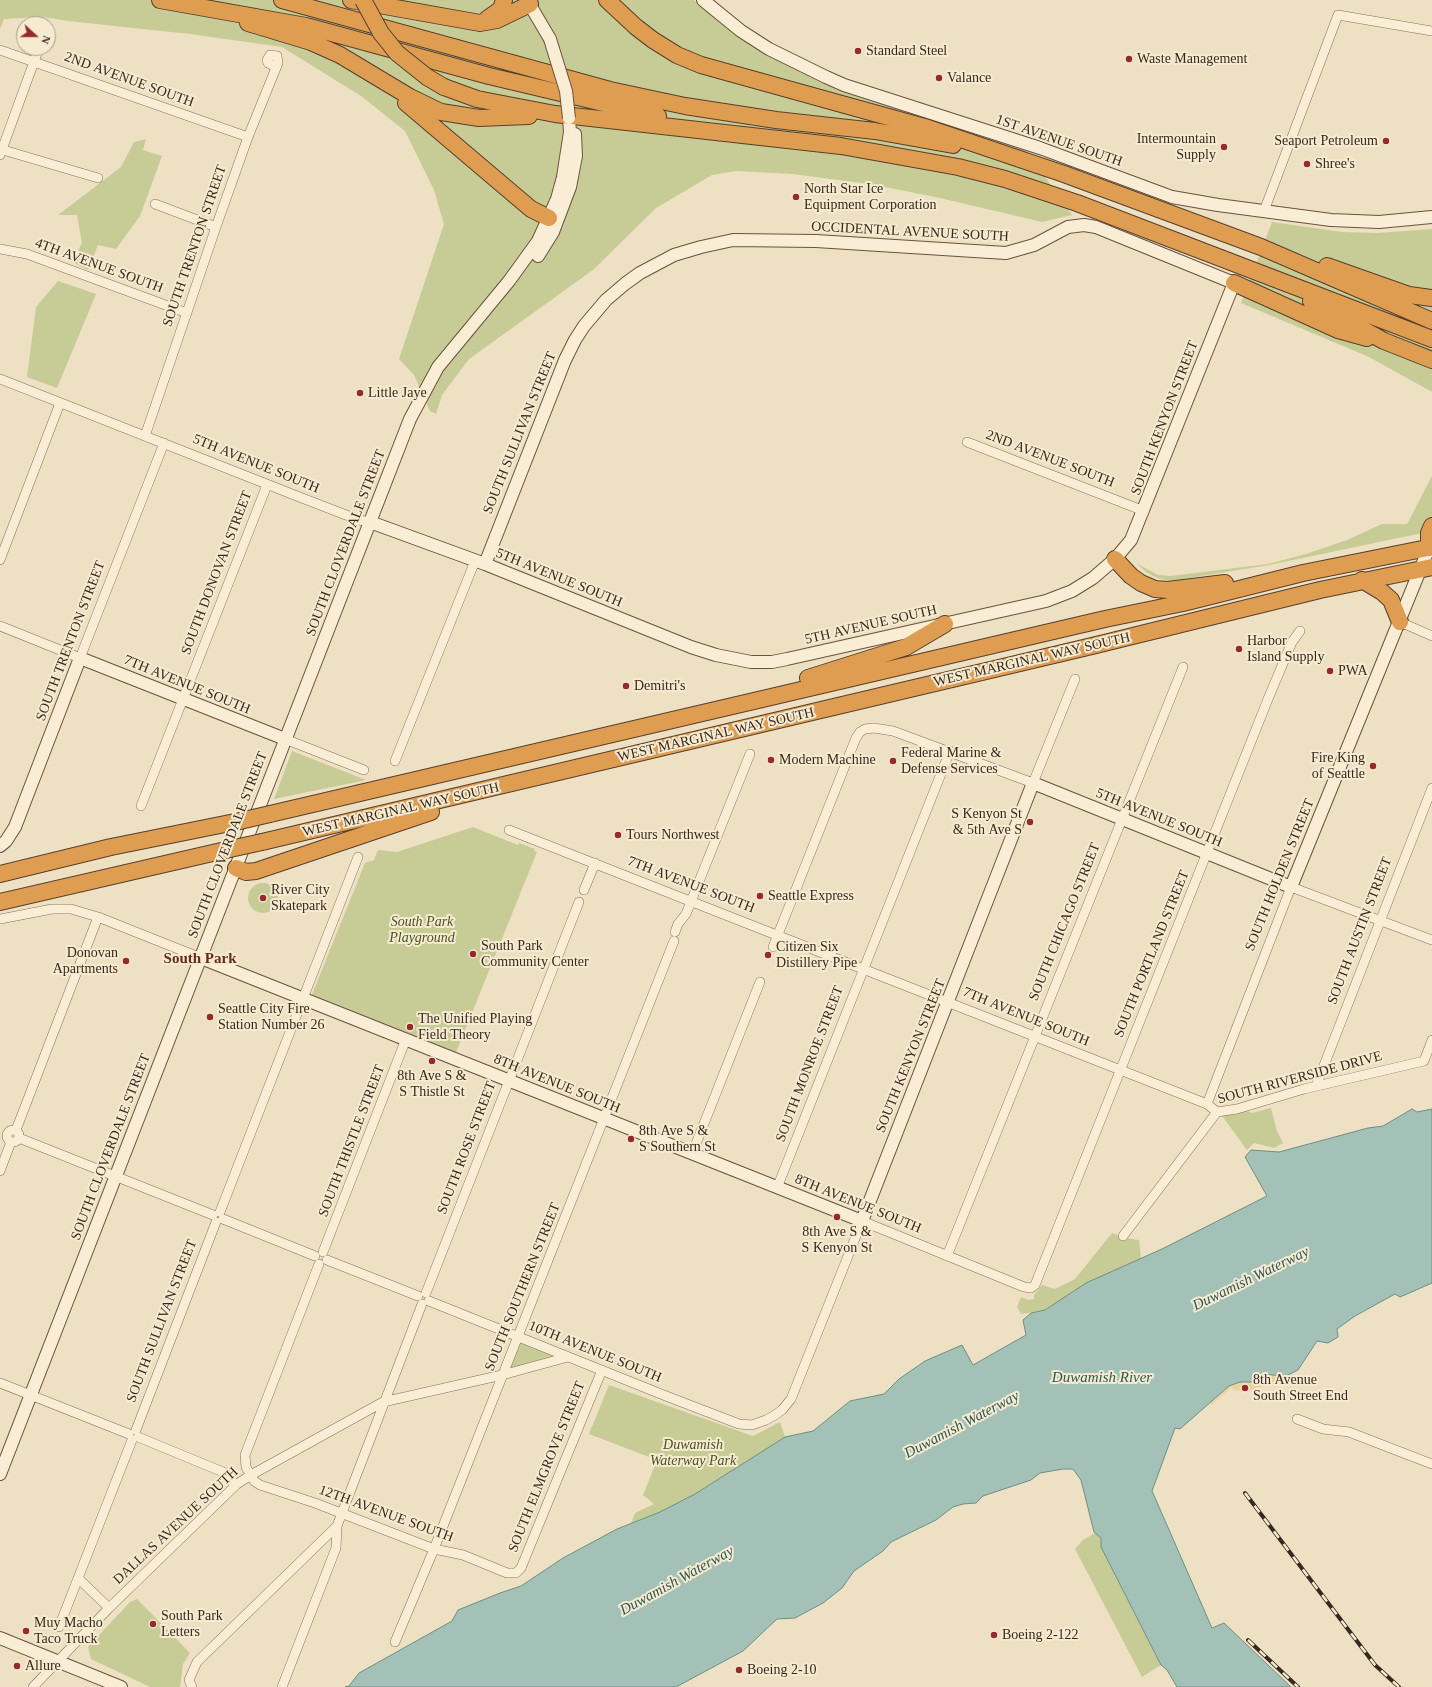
<!DOCTYPE html>
<html>
<head>
<meta charset="utf-8">
<style>
	body { margin:0 }
	#map { position:relative; width:1432px; height:1687px; overflow:hidden; background:#eee0c2; font-family:"Times New Roman",serif }
	canvas { display:block }
	.north { position:absolute; left:16px; top:16px; width:40px; height:40px; box-sizing:border-box; background:#f6ead1; border:1px solid #aa9d89; border-radius:50%; rotate:111deg; font-size:11px; font-weight:700; line-height:16px; text-align:center; color:#38291d }
	.north::after { content:''; display:block; margin:auto; width:14px; height:18px; background:#97282c; clip-path:polygon(50% 0,100% 100%,50% 72%,0 100%) }
</style>
</head>
<body>
<div id="map">
<canvas width="1432" height="1687"></canvas>
<div class="north">N</div>
</div>
<script>
const ctx = document.querySelector('canvas').getContext('2d');
ctx.lineJoin = 'round';
function paint(path, color) { ctx.fillStyle = color; ctx.fill(path, 'evenodd'); }
const shape = rows => new Path2D(rows.map(r => 'M' + r).join(''));
function stroke(path, color, width, dash) { ctx.strokeStyle = color; ctx.lineWidth = width; ctx.lineCap = dash ? 'butt' : 'round'; ctx.setLineDash(dash || []); ctx.stroke(path); }
function drawText(font, color, halo, rows, align = 'center') {
  ctx.font = font + ' "Times New Roman",serif'; ctx.lineWidth = 4; ctx.setLineDash([]); ctx.textBaseline = 'middle'; ctx.strokeStyle = halo; ctx.fillStyle = color; for (const [text, x, y, turn = 0] of rows) {
    ctx.save(); ctx.translate(x, y); ctx.rotate((+turn || 0) * Math.PI / 180); ctx.textAlign = isNaN(turn) ? turn : align; if (halo) ctx.strokeText(text, 0, 0); ctx.fillText(text, 0, 0); ctx.restore();
  }
}
paint(shape([
	[0,0,694,0,740,36,784,63,811,76,861,97,1027,151,1072,215,1042,222,940,198,870,184,792,174,736,171,712,175,656,208,593,270,469,359,442,395,436,414,430,411,414,375,399,359,444,224,434,190,405,131,361,96,282,47,190,34,68,21,43,17,4,19,0,29],
	[146,139,143,150,162,156,140,216,116,249,98,245,88,270,72,262,82,243,77,215,58,215,121,167,134,142],
	[1272,222,1342,232,1377,233,1432,229,1432,392,1369,357,1241,303],
	[58,281,96,294,57,388,27,377,36,307],
	[1432,476,1432,531,1269,565,1171,581,1157,578,1146,572,1136,563,1158,575,1171,576,1268,564,1306,554,1347,540,1382,524,1407,524],
	[292,751,366,780,274,799],
	[473,827,518,845,519,843,535,849,534,851,537,852,455,1055,311,997,365,863,374,860,377,852,379,850,397,852],
	'248 898a15 15 0 1 1 30 0a15 15 0 1 1-30 0Z',
	[1271,1108,1277,1131,1283,1143,1274,1148,1254,1143,1247,1150,1220,1113,1243,1109,1252,1113],
	[1112,1233,1126,1238,1139,1240,1141,1258,1087,1283,1045,1310,1021,1314,1017,1307,1021,1297,1028,1300,1034,1299,1034,1295,1042,1285,1055,1289,1075,1279],
	[518,1336,562,1355,502,1375],
	[609,1385,753,1436,780,1422,785,1437,695,1494,660,1512,631,1523,635,1513,654,1504,643,1495,657,1460,589,1434],
	[1095,1533,1102,1538,1101,1547,1161,1665,1142,1677,1075,1549,1083,1540],
	[137,1599,190,1653,183,1664,180,1687,150,1687,91,1659,88,1647,130,1602]
]), '#c7cc96');
paint(shape([
	[1259,1374,1286,1376,1289,1381,1281,1385,1268,1385,1244,1392,1234,1390,1232,1387,1211,1405,1210,1403,1229,1386,1240,1382,1255,1382]
]), '#ead49e');
const water = shape([
	[1412,1109,1417,1112,1432,1109,1432,1283,1400,1297,1395,1294,1355,1316,1337,1329,1338,1337,1328,1343,1317,1341,1298,1370,1286,1376,1259,1374,1255,1382,1240,1382,1229,1386,1180,1429,1175,1428,1152,1491,1212,1628,1224,1623,1291,1687,1177,1687,1167,1670,1161,1665,1101,1547,1101,1538,1094,1532,1081,1480,1073,1469,1063,1469,1040,1473,1031,1480,983,1496,976,1503,963,1504,953,1507,936,1520,891,1542,883,1551,854,1571,842,1588,823,1603,795,1618,777,1619,743,1651,676,1687,345,1687,349,1686,359,1673,452,1621,458,1610,500,1593,521,1586,563,1558,617,1529,660,1512,695,1494,785,1437,813,1431,850,1401,884,1394,899,1379,925,1361,962,1345,973,1365,1026,1335,1023,1320,1031,1313,1045,1310,1086,1283,1162,1249,1267,1196,1245,1157,1251,1150,1279,1152,1368,1128,1383,1126,1412,1109]
]);
paint(water, '#a4c1b8');
stroke(water, '#6b8f85', 1);
const street = shape([
	[0,50,248,137],
	[0,149,98,178],
	[0,155,39,48],
	[155,204,216,227],
	[1264,211,1338,15,1432,31],
	[0,249,27,254,187,313],
	[0,379,302,498,359,520,370,522],
	[145,436,216,227,248,137,278,63,277,56,270,55,267,60,268,63,276,67],
	[967,442,1144,511],
	[0,560,60,403],
	[1400,622,1432,636],
	[0,626,80,658,164,443],
	[285,739,364,770],
	[395,761,475,561],
	[141,806,267,485],
	[509,830,1207,1104,1217,1112],
	[584,890,595,863],
	[0,919,52,909,71,909,98,917,201,958],
	[675,932,678,924,686,914,750,754],
	[773,947,856,738,860,732,865,729,874,728,893,731,1033,783,1075,679],
	[1316,1086,1432,788],
	[1207,1104,1291,887,1432,940],
	'7 1136a6 6 0 1 1 12 0a6 6 0 1 1-12 0Z',
	[16,1130,98,917],
	[19,1138,213,1215],
	[692,1154,760,982],
	[0,1171,11,1142],
	[777,1188,950,751],
	[220,1212,358,857],
	[223,1219,315,1256],
	[1123,1236,1217,1112,1237,1109,1304,1089,1424,1061,1432,1040],
	[323,1252,406,1039],
	[947,1256,1183,667],
	[327,1260,418,1296],
	[319,1264,245,1455,246,1467,254,1481,260,1485,315,1503,434,1549,463,1555,507,1573,516,1573,521,1568,602,1370],
	[426,1293,579,902],
	[429,1301,666,1396,739,1424,752,1425,766,1420,775,1415,782,1410,791,1399,862,1221,1024,1287,1031,1288,1035,1285,1268,699,1292,642,1300,631],
	[0,1383,129,1434],
	[1297,1419,1323,1429,1349,1432,1432,1464],
	[136,1430,216,1222],
	[138,1437,223,1472,236,1485],
	[78,1578,109,1608],
	[59,1627,132,1440],
	[395,1642,434,1549,674,941],
	[33,1687,109,1608,237,1484,251,1475,383,1402,502,1375,568,1357],
	[192,1687,189,1680,197,1662,337,1526,422,1304],
	[282,1687,336,1548,337,1526]
]);
const secondary = shape([
	[527,0,550,39],
	[703,0,741,31,769,49,826,77,844,85,1040,148,1172,197,1218,205,1331,220,1379,222,1432,217],
	[538,256,553,232,570,187,576,156,575,134],
	[370,522,485,564,691,647,716,655,751,662,772,662,787,659,1046,601,1072,591,1093,578,1115,559,1131,540,1234,283,1096,227,1084,225,1068,227,1034,245,1006,253,816,241,733,240,701,247,674,255,640,273,626,283,606,300,584,326,575,340,565,360,485,564],
	[0,846,6,841,15,827,80,658,285,739],
	[201,958,862,1221,1033,783,1291,887,1429,548],
	[0,1474,410,419,438,367,509,281,538,241,557,199,563,177,570,132,569,118],
	[0,1638,121,1687]
]);
const highway = shape([
	[160,0,306,26,489,76,658,116],
	[282,0,610,90,685,106,776,120,875,131,953,145],
	[351,0,480,23,497,20,530,4],
	[607,0,636,27,653,40,677,55,701,65,928,128,1064,174,1261,247,1432,321],
	[487,19,501,9,504,0],
	[248,23,311,42,340,55,410,97,441,112,479,118,529,116],
	[444,87,477,99,555,114,841,146,958,167,1005,179,1077,203,1432,339],
	[406,103,531,209,549,218],
	[1327,266,1409,295,1432,298],
	[1234,283,1338,330,1367,338],
	[1311,301,1384,341,1432,360],
	[1429,548,1429,533,1432,526],
	[1115,559,1131,576,1141,583,1155,589,1168,590,1225,583],
	[1362,580,1382,592,1391,600,1400,622],
	[808,678,906,647,945,624],
	[270,814,1105,619,1183,603,1303,573,1432,547],
	[262,842,1092,646,1320,590,1432,567],
	[236,868,246,872,256,871,431,812],
	[0,874,111,847,240,821],
	[0,902,230,849]
]);
stroke(street, '#887159', 10);
stroke(secondary, '#6a523c', 14);
stroke(highway, '#563f2d', 18);
stroke(street, '#f9edd5', 9);
stroke(secondary, '#f9edd5', 12);
stroke(highway, '#df9d51', 16);
const rail = shape([
	[1245,1493,1375,1665,1399,1687],
	[1248,1640,1298,1687]
]);
stroke(rail, '#38291d', 4);
stroke(rail, '#f6ead1', 2.5, [8]);
const secondaryBridge = shape([
	[550,39,566,91,569,118]
]);
const highwayBridge = shape([
	[363,0,381,33,397,53,427,77,444,87],
	[240,821,270,814],
	[230,849,262,842]
]);
stroke(secondaryBridge, '#6a523c', 14, []);
stroke(highwayBridge, '#563f2d', 18, []);
stroke(secondaryBridge, '#f9edd5', 12);
stroke(highwayBridge, '#df9d51', 16);
for (const [x, y, r, color] of [
	[858,51,4,"#97282c"],
	[1129,59,4,"#97282c"],
	[939,78,4,"#97282c"],
	[1386,141,4,"#97282c"],
	[1224,147,4,"#97282c"],
	[1307,164,4,"#97282c"],
	[796,197,4,"#97282c"],
	[360,393,4,"#97282c"],
	[1239,649,4,"#97282c"],
	[1330,671,4,"#97282c"],
	[626,686,4,"#97282c"],
	[771,760,4,"#97282c"],
	[893,761,4,"#97282c"],
	[1373,766,4,"#97282c"],
	[1030,822,4,"#97282c"],
	[618,835,4,"#97282c"],
	[760,896,4,"#97282c"],
	[263,898,4,"#97282c"],
	[473,954,4,"#97282c"],
	[768,955,4,"#97282c"],
	[126,961,4,"#97282c"],
	[210,1017,4,"#97282c"],
	[410,1027,4,"#97282c"],
	[432,1061,4,"#97282c"],
	[631,1139,4,"#97282c"],
	[837,1217,4,"#97282c"],
	[1245,1388,4,"#97282c"],
	[153,1624,4,"#97282c"],
	[26,1631,4,"#97282c"],
	[994,1635,4,"#97282c"],
	[17,1666,4,"#97282c"],
	[739,1670,4,"#97282c"]
]) { const dot = new Path2D(); dot.arc(x, y, r, 0, 2 * Math.PI); ctx.fillStyle = color; ctx.fill(dot); stroke(dot, '#f6ead1', 1.5); }
drawText('14px', '#38291d', '#f6ead1', [
	["Standard Steel",866,51],
	["Waste Management",1137,59],
	["Valance",947,78],
	["Intermountain",1216,139,"right"],
	["Supply",1216,155,"right"],
	["Seaport Petroleum",1378,141,"right"],
	["Shree's",1315,164],
	["North Star Ice",804,189],
	["Equipment Corporation",804,205],
	["Little Jaye",368,393],
	["Harbor",1247,641],
	["Island Supply",1247,657],
	["PWA",1338,671],
	["Demitri's",634,686],
	["Federal Marine &",901,753],
	["Defense Services",901,769],
	["Fire King",1365,758,"right"],
	["of Seattle",1365,774,"right"],
	["Modern Machine",779,760],
	["S Kenyon St",1022,814,"right"],
	["& 5th Ave S",1022,830,"right"],
	["Tours Northwest",626,835],
	["River City",271,890],
	["Skatepark",271,906],
	["Seattle Express",768,896],
	["South Park",481,946],
	["Community Center",481,962],
	["Citizen Six",776,947],
	["Distillery Pipe",776,963],
	["Donovan",118,953,"right"],
	["Apartments",118,969,"right"],
	["Seattle City Fire",218,1009],
	["Station Number 26",218,1025],
	["The Unified Playing",418,1019],
	["Field Theory",418,1035],
	["8th Ave S &",432,1076,"center"],
	["S Thistle St",432,1092,"center"],
	["8th Ave S &",639,1131],
	["S Southern St",639,1147],
	["8th Ave S &",837,1232,"center"],
	["S Kenyon St",837,1248,"center"],
	["8th Avenue",1253,1380],
	["South Street End",1253,1396],
	["South Park",161,1616],
	["Letters",161,1632],
	["Muy Macho",34,1623],
	["Taco Truck",34,1639],
	["Boeing 2-122",1002,1635],
	["Allure",25,1666],
	["Boeing 2-10",747,1670]
], 'left');
drawText('14px', '#38291d', '#f6ead1', [
	["2ND AVENUE SOUTH",129,80,20],
	["1ST AVENUE SOUTH",1059,141,19],
	["OCCIDENTAL AVENUE SOUTH",910,232,3],
	["SOUTH TRENTON STREET",195,246,-71],
	["4TH AVENUE SOUTH",99,266,20],
	["SOUTH KENYON STREET",1165,418,-69],
	["SOUTH SULLIVAN STREET",520,433,-68],
	["2ND AVENUE SOUTH",1050,459,21],
	["5TH AVENUE SOUTH",256,464,22],
	["SOUTH CLOVERDALE STREET",346,543,-69],
	["SOUTH DONOVAN STREET",217,573,-69],
	["5TH AVENUE SOUTH",559,578,22],
	["5TH AVENUE SOUTH",871,625,-13],
	["SOUTH TRENTON STREET",71,641,-69],
	["WEST MARGINAL WAY SOUTH",1032,660,-13],
	["7TH AVENUE SOUTH",187,685,22],
	["WEST MARGINAL WAY SOUTH",716,735,-13],
	["WEST MARGINAL WAY SOUTH",401,810,-13],
	["5TH AVENUE SOUTH",1159,818,22],
	["SOUTH CLOVERDALE STREET",228,845,-69],
	["SOUTH HOLDEN STREET",1280,875,-68],
	["7TH AVENUE SOUTH",691,885,21],
	["SOUTH CHICAGO STREET",1065,922,-68],
	["SOUTH AUSTIN STREET",1360,931,-69],
	["SOUTH PORTLAND STREET",1152,954,-68],
	["7TH AVENUE SOUTH",1026,1017,22],
	["SOUTH KENYON STREET",911,1056,-68],
	["SOUTH MONROE STREET",810,1064,-69],
	["SOUTH RIVERSIDE DRIVE",1300,1078,-15],
	["8TH AVENUE SOUTH",557,1084,22],
	["SOUTH THISTLE STREET",352,1141,-69],
	["SOUTH CLOVERDALE STREET",111,1147,-69],
	["SOUTH ROSE STREET",467,1148,-69],
	["8TH AVENUE SOUTH",858,1204,22],
	["SOUTH SOUTHERN STREET",523,1287,-68],
	["SOUTH SULLIVAN STREET",162,1321,-69],
	["10TH AVENUE SOUTH",595,1352,22],
	["SOUTH ELMGROVE STREET",547,1467,-68],
	["12TH AVENUE SOUTH",386,1514,20],
	["DALLAS AVENUE SOUTH",176,1526,-43]
]);
drawText('italic 14px', '#495424', '#f6ead1', [
	["South Park",422,922],
	["Playground",422,938],
	["Duwamish",693,1445],
	["Waterway Park",693,1461]
]);
drawText('bold 15px', '#652a1c', '#f6ead1', [
	["South Park",200,959]
]);
drawText('italic 15px', '#2c5854', '#f6ead1', [
	["Duwamish Waterway",1251,1279,-26],
	["Duwamish River",1102,1378],
	["Duwamish Waterway",962,1425,-28],
	["Duwamish Waterway",677,1581,-29]
]);
</script>
</body>
</html>
